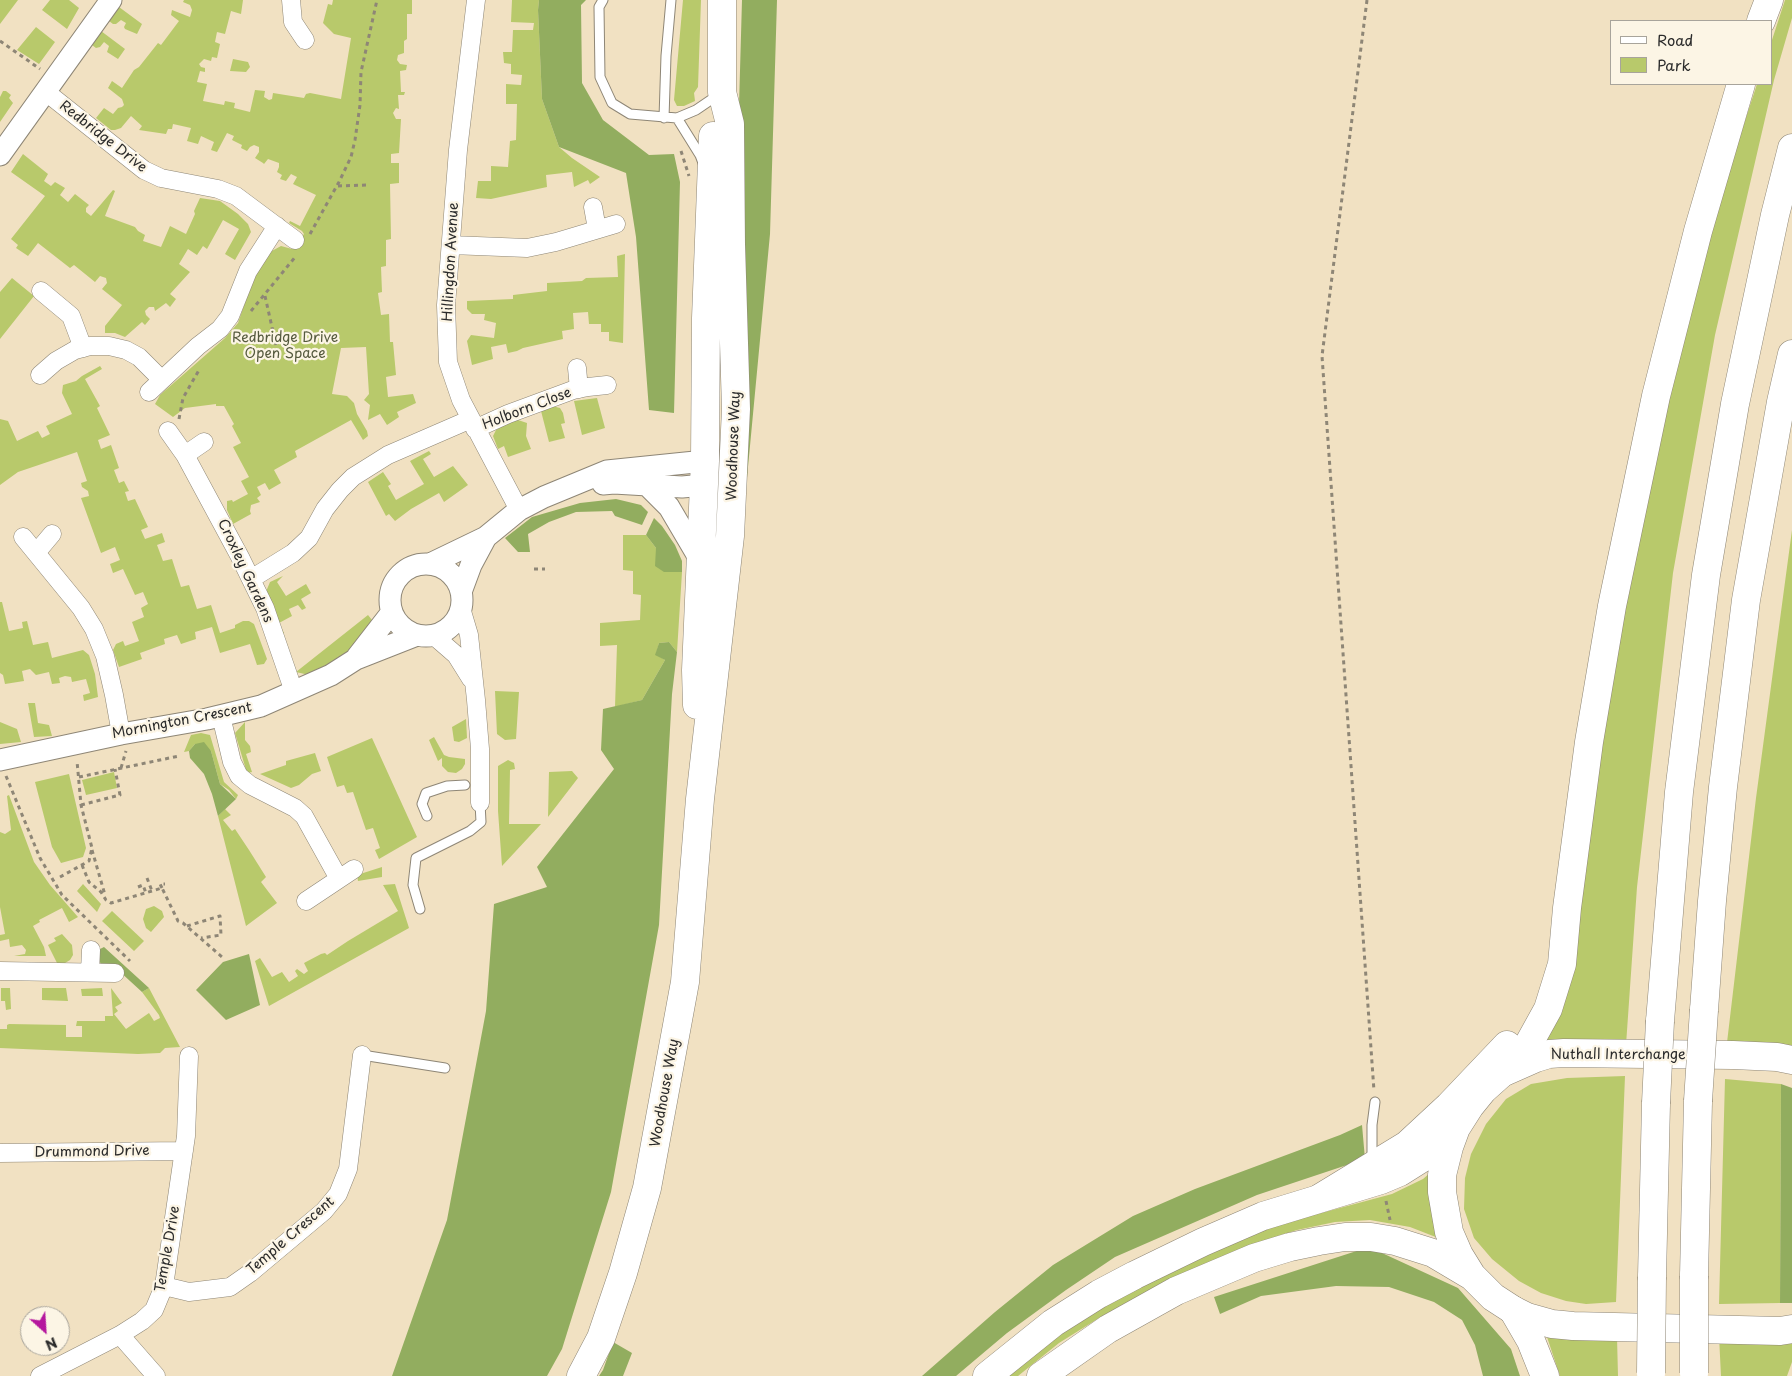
<!DOCTYPE html>
<html>
<head>
<meta charset="utf-8">
<style>
	body { margin:0 }
	#map { position:relative; width:1792px; height:1376px; overflow:hidden; background:#f1e1c2; font-family:"Playpen Sans",sans-serif }
	canvas { display:block }
	.legend { position:absolute; left:1610px; top:20px; width:162px; height:65px; box-sizing:border-box; background:#fcf5e5; border:1px solid #a8a49b; margin:0; padding:6px 9px; list-style:none; font-size:15px; color:#2b2b2b }
	.legend li { display:flex; align-items:center; gap:10px; height:25px }
	.legend b { width:25px; border:1px solid #a8a49b }
	.north { position:absolute; left:20px; top:1306px; width:50px; height:50px; box-sizing:border-box; background:#fcf5e5; border:1px solid #a8a49b; border-radius:50%; rotate:154deg; font-size:14px; font-weight:700; line-height:20px; text-align:center; color:#2b2b2b }
	.north::after { content:''; display:block; margin:auto; width:18px; height:22px; background:#b5179e; clip-path:polygon(50% 0,100% 100%,50% 72%,0 100%) }
</style>
</head>
<body>
<div id="map">
<canvas width="1792" height="1376"></canvas>
<ul class="legend">
<li><b style="height:6px;background:#fff"></b>Road</li>
<li><b style="height:14px;background:#b8c96b"></b>Park</li>
</ul>
<div class="north">N</div>
</div>
<script>
const ctx = document.querySelector('canvas').getContext('2d');
ctx.lineJoin = 'round';
function paint(path, color) { ctx.fillStyle = color; ctx.fill(path, 'evenodd'); }
const shape = rows => new Path2D(rows.map(r => 'M' + r).join(''));
function stroke(path, color, width, dash) { ctx.strokeStyle = color; ctx.lineWidth = width; ctx.lineCap = dash ? 'butt' : 'round'; ctx.setLineDash(dash || []); ctx.stroke(path); }
function drawText(font, color, halo, rows, align = 'center') {
  ctx.font = font + ' "Playpen Sans",sans-serif'; ctx.lineWidth = 4.5; ctx.setLineDash([]); ctx.textBaseline = 'middle'; ctx.strokeStyle = halo; ctx.fillStyle = color; for (const [text, x, y, turn = 0] of rows) {
    ctx.save(); ctx.translate(x, y); ctx.rotate((+turn || 0) * Math.PI / 180); ctx.textAlign = isNaN(turn) ? turn : align; if (halo) ctx.strokeText(text, 0, 0); ctx.fillText(text, 0, 0); ctx.restore();
  }
}
paint(shape([
	[0,0,18,0,0,24],
	[50,0,69,0,79,8,67,29,42,10],
	[184,0,243,0,241,14,231,11,225,34,217,32,215,42,220,44,217,58,212,57,211,61,204,59,199,64,201,67,205,68,205,72,200,71,197,82,207,84,203,101,224,105,225,101,235,103,234,108,250,112,255,90,265,91,264,97,269,100,272,99,273,93,304,98,306,94,310,93,341,99,351,38,334,34,323,23,328,4,332,5,333,0,412,0,412,14,407,14,407,39,404,41,404,53,398,55,397,60,400,64,407,65,406,70,400,71,401,92,405,92,404,95,398,95,399,109,396,108,393,113,396,119,401,119,399,153,391,154,391,163,399,163,399,183,390,184,391,239,386,240,386,266,381,267,382,292,378,293,381,315,389,314,390,342,393,342,396,375,386,377,388,397,413,394,416,403,397,412,399,417,387,425,380,414,368,420,370,405,364,400,369,394,366,347,341,348,332,394,347,396,354,403,357,414,367,431,368,436,363,440,351,420,295,451,297,457,274,470,281,483,269,490,265,483,257,487,261,495,257,498,260,502,251,505,250,511,251,514,233,524,227,510,227,501,232,500,233,502,248,494,241,481,249,477,233,447,241,443,232,426,234,424,224,406,216,406,216,404,185,408,173,417,155,404,160,395,225,338,238,323,254,276,270,252,281,246,292,249,304,234,302,231,289,223,290,221,300,226,316,195,293,184,297,177,291,174,286,181,280,179,282,175,277,172,279,167,279,163,268,159,264,164,263,163,255,158,259,152,259,147,254,145,250,147,247,151,241,148,242,145,232,140,234,136,227,133,217,152,211,150,214,142,201,136,198,144,187,141,191,128,173,124,172,129,168,129,166,134,139,130,142,126,131,116,121,128,115,130,111,130,96,118,104,108,113,114,118,108,122,107,124,105,122,99,108,88,112,81,122,88,134,70,139,67,158,43,161,45,179,21,171,15,172,10,190,17,192,10,190,5,183,2],
	[512,0,539,0,538,10,542,99,559,147,572,158,600,177,590,184,588,180,574,187,572,172,546,175,547,187,491,199,476,198,478,181,491,181,491,166,508,167,510,141,516,140,517,104,506,104,506,84,521,85,522,75,511,74,511,64,504,63,503,52,512,52,513,30,533,30,534,23,511,22],
	[683,0,701,0,698,87,694,93,695,101,684,106,677,106,674,100],
	[1785,0,1792,0,1792,18,1774,80,1715,335,1673,573,1637,887,1626,1045,1534,1050,1577,911,1626,591,1684,326,1727,176,1757,84,1771,84,1771,43],
	[119,7,142,24,137,34,125,29,124,27,126,23,121,20,116,24,113,24,109,21],
	[36,27,55,42,39,64,17,50],
	[101,31,125,49,118,59,107,52,109,46,104,42,100,47,96,48,92,45],
	[233,59,248,62,250,67,246,72,230,71],
	[3,91,6,91,11,95,9,98,13,103,0,122,0,97],
	[23,154,48,174,44,181,51,186,55,182,65,188,60,195,68,202,75,194,89,205,86,208,86,212,91,216,113,190,115,191,105,216,135,227,138,231,145,235,143,241,161,247,170,226,186,234,195,214,194,211,200,198,220,201,238,214,248,224,251,232,235,260,225,254,239,229,223,220,207,249,203,246,197,255,188,249,179,264,190,272,170,294,176,299,170,307,166,303,155,311,154,307,149,307,145,311,146,315,150,319,145,325,142,322,125,337,115,333,105,333,105,326,122,305,102,289,107,283,106,278,100,276,95,282,74,265,70,268,38,243,28,256,16,248,18,245,11,239,45,196,11,172],
	[625,254,623,343,609,341,609,332,601,332,601,324,589,324,588,312,573,313,574,329,562,331,563,339,523,348,517,351,508,353,506,344,491,347,493,359,472,365,467,341,471,335,494,338,496,323,484,320,485,314,472,314,467,309,467,301,513,299,513,295,547,291,547,283,582,281,586,278,618,277,617,256],
	[12,278,34,296,0,339,0,292],
	[100,366,102,369,85,379,100,406,97,408,110,435,98,440,101,449,111,445,119,468,114,470,119,483,124,481,129,491,125,492,128,501,135,499,148,527,141,530,145,539,162,533,165,542,157,545,163,561,172,559,181,587,189,585,197,609,211,605,220,633,235,628,235,625,243,621,249,621,254,624,267,659,264,664,257,665,250,644,220,653,212,627,195,632,196,639,181,644,177,635,164,639,165,644,140,653,142,659,119,667,113,650,116,644,123,641,125,646,139,641,132,622,144,617,141,608,148,604,143,592,135,595,123,569,113,573,110,564,120,560,115,547,101,553,81,498,89,496,88,491,82,487,81,483,87,481,77,452,18,472,0,485,0,419,8,421,17,441,38,431,42,438,50,434,46,426,72,414,62,393,63,385,76,381,82,376],
	[597,398,605,428,582,435,574,401],
	[552,406,560,408,563,413,565,423,561,424,565,438,549,442,541,411],
	[515,419,527,423,526,436,531,449,508,457,504,446,498,449,493,436,496,430],
	[429,451,431,454,423,459,434,477,453,466,468,485,444,502,439,493,411,509,395,521,389,514,386,516,368,482,383,472,391,484,388,486,396,500,424,484,410,461],
	[1792,530,1792,1053,1726,1051,1756,798],
	[623,535,646,535,656,548,682,572,677,652,669,642,659,643,656,654,665,660,642,700,615,707,617,645,600,646,600,623,640,620,641,595,633,594,633,571,623,570],
	[283,576,277,582,286,596,306,584,311,593,301,599,306,608,302,610,298,605,289,609,292,616,279,623,284,633,281,635,265,594,270,582],
	[0,602,2,602,9,631,23,628,22,622,27,621,33,645,48,642,52,658,83,650,89,655,95,674,98,697,84,701,83,695,90,693,86,679,72,682,71,677,65,676,59,678,60,683,52,684,49,672,36,675,30,669,22,671,24,681,5,684,3,675,0,673],
	[368,615,372,620,362,638,351,651,309,675,296,672],
	[495,691,519,692,516,739,505,740,497,734],
	[28,703,35,703,38,723,49,725,52,736,34,737],
	[466,719,467,738,459,742,454,741,452,727],
	[0,722,17,729,21,742,0,744],
	[245,722,245,740,250,746,251,752,246,754,252,772,247,773,235,733],
	[201,733,210,735,224,782,238,795,236,799,229,790,220,784,211,751,195,744,189,751,184,752,191,735],
	[434,737,444,755,449,757,465,759,465,764,462,769,456,773,448,772,442,766,442,758,438,761,429,740],
	[372,738,417,837,379,859,375,850,380,848,373,828,366,830,353,792,347,793,344,785,337,787,327,757],
	[315,753,321,771,312,774,299,785,291,788,260,774,286,765,286,761],
	[508,760,514,763,515,769,510,770,509,824,541,824,502,866,498,811,498,766],
	[572,771,578,778,548,817,549,772],
	[114,772,117,788,86,795,82,780],
	[69,774,86,848,83,857,61,863,52,847,35,782],
	[9,795,34,862,50,885,78,917,69,922,62,908,39,920,40,922,33,926,44,947,46,956,14,956,25,954,26,950,22,945,10,947,9,939,0,941,0,935,5,934,0,907,0,832,5,834,11,830,7,796],
	[225,809,231,815,223,820,232,831,235,829,249,850,266,877,261,882,277,903,246,926,218,816],
	[382,867,382,877,358,881,357,875],
	[83,884,101,904,97,912,77,891],
	[395,884,409,928,269,1006,255,961,260,958,272,977,282,972,289,982,298,976,295,971,297,969,304,974,308,971,304,963,321,954,325,953,327,955,348,941,398,911,383,885],
	[154,906,162,911,164,917,151,932,146,928,143,919,146,909],
	[112,911,144,941,134,951,102,921],
	[62,934,72,945,73,955,70,960,65,963,57,963,48,945,56,941,54,938],
	[1,988,10,988,11,1009,6,1010,5,1001,1,1001],
	[42,988,66,988,68,1001,42,1000],
	[102,988,103,996,82,996,81,989],
	[111,988,122,1003,115,1007,118,1011,114,1014,126,1029,149,1013,154,1021,160,1018,159,1015,142,992,149,988,180,1047,165,1048,160,1053,138,1054,0,1048,0,1029,7,1029,7,1025,9,1024,66,1025,66,1037,82,1037,82,1026,76,1026,77,1021,105,1021,105,1016,113,1016],
	[1625,1076,1616,1302,1586,1304,1566,1301,1541,1293,1519,1281,1492,1259,1474,1238,1464,1209,1465,1178,1471,1154,1486,1124,1506,1099,1531,1084,1567,1078],
	[1725,1079,1781,1084,1780,1303,1719,1304],
	[1438,1166,1446,1241,1410,1227,1370,1220,1335,1222,1297,1230,1253,1244,1172,1278,1099,1318,1059,1343,1018,1376,1001,1376,1101,1304,1214,1247,1284,1223,1392,1194,1423,1179],
	[1545,1331,1617,1337,1618,1376,1560,1376],
	[1719,1336,1792,1336,1792,1362,1787,1376,1721,1376]
]), '#b8c96b');
paint(shape([
	[539,0,586,0,581,5,582,83,603,120,649,155,674,154,680,182,674,413,649,410,636,237,626,173,559,147,542,99,538,10],
	[742,0,777,0,770,234,736,594,739,106],
	[616,499,641,505,648,512,642,525,615,516,612,511,576,512,549,522,528,534,530,552,518,552,505,538,532,517,580,503],
	[654,518,662,526,675,545,682,561,682,572,664,572,655,566,656,548,646,535],
	[669,642,677,652,672,694,659,925,611,1192,562,1349,547,1376,392,1376,447,1220,486,1011,494,904,547,887,537,867,614,769,601,750,603,709,642,700,665,660,655,655,659,643],
	[204,742,211,751,220,784,236,799,218,816,212,794,204,774,190,758,189,751,195,744],
	[104,947,149,988,142,992,118,970,101,964,94,952],
	[249,954,260,1005,226,1020,196,990,223,962],
	[1781,1084,1792,1088,1792,1303,1780,1303],
	[1362,1125,1365,1159,1257,1195,1115,1257,1066,1290,1007,1333,956,1376,922,1376,995,1312,1053,1265,1133,1216,1195,1189,1340,1135],
	[1369,1247,1458,1288,1511,1349,1520,1376,1483,1376,1475,1345,1462,1320,1434,1302,1389,1287,1336,1286,1261,1296,1220,1314,1214,1297],
	[613,1342,632,1353,623,1376,599,1376,603,1370]
]), '#92ad5f');
const service = shape([
	[603,0,599,7,600,77,612,103,630,114,677,118,696,110,718,95],
	[664,118,666,56,671,0],
	[677,118,700,155,703,163],
	[427,816,422,804,426,793,447,786,465,785],
	[420,909,413,885,416,858,470,831,481,822,480,803],
	[362,1055,445,1068],
	[1372,1162,1372,1125,1375,1102]
]);
const minor = shape([
	[291,0,293,22,305,40],
	[476,0,458,150,446,305,448,362,461,400,519,510],
	[46,92,144,170,161,178,218,189,236,196,295,240],
	[593,207,597,229],
	[451,245,527,248,556,242,616,224],
	[41,291,71,316,83,348],
	[577,368,579,389],
	[40,375,56,361,75,350,90,346,109,346,126,350,139,357,162,380],
	[149,392,198,346,220,329,230,316,248,271,277,226],
	[475,429,508,414,573,390,588,387,607,385],
	[168,431,185,455,240,557,265,608,294,692],
	[185,455,204,442],
	[23,537,81,608,94,629,105,656,114,695,121,734],
	[36,553,52,534],
	[251,579,293,553,309,538,325,509,340,490,353,477,388,455,471,419],
	[461,608,469,635,476,700,480,749,480,803],
	[433,635,456,655,471,679],
	[221,716,232,762,239,776,250,785,295,808,304,816,339,879],
	[306,901,354,869],
	[0,971,115,973],
	[90,972,91,950],
	[0,1153,184,1151],
	[164,1286,189,1292,230,1287,250,1273,324,1211,338,1194,348,1169,362,1055],
	[120,1335,156,1376],
	[40,1376,120,1335,142,1321,154,1310,164,1286,186,1136,189,1056]
]);
const tertiary = shape([
	[0,155,111,0],
	[603,484,614,483,682,487,704,485],
	[647,485,669,507,699,558],
	[430,564,486,537,519,510,544,497,607,471,705,461],
	'390 600a36 36 0 1 1 72 0a36 36 0 1 1-72 0Z',
	[461,592,471,565,486,537],
	[357,657,392,612],
	[0,760,121,734,207,719,261,706,331,675,356,659,417,635]
]);
const primary = shape([
	[697,705,696,670,705,461,706,318,713,136],
	[581,1376,601,1338,623,1273,647,1188,685,982,700,799,730,536,736,409,731,244,730,124,722,92,722,0]
]);
const trunk = shape([
	[1792,1060,1777,1057,1733,1055,1564,1053,1549,1054,1536,1058,1502,1073,1483,1090,1470,1106,1456,1128,1449,1147,1442,1175,1442,1192,1449,1232,1459,1255,1472,1276,1493,1297,1513,1310,1527,1317,1552,1324,1573,1326,1780,1331,1792,1329],
	[987,1376,1053,1323,1099,1294,1135,1275,1203,1242,1263,1216,1381,1180,1400,1172,1427,1155,1454,1130],
	[1041,1376,1108,1329,1176,1291,1254,1258,1290,1247,1319,1241,1345,1237,1371,1237,1395,1241,1433,1253,1470,1275]
]);
const motorway = shape([
	[1761,21,1769,0],
	[1704,1010,1712,901,1723,787,1746,600,1781,402,1792,354],
	[1660,1021,1679,792,1706,575,1735,404,1775,215,1792,148],
	[1502,1073,1527,1047,1548,1009,1562,964,1567,908,1589,742,1612,606,1656,396,1698,231,1741,84],
	[1320,1198,1407,1145,1449,1106,1507,1045],
	[1694,1276,1698,1101],
	[1652,1277,1656,1103],
	[1513,1310,1531,1341,1545,1376]
]);
stroke(service, '#8e8676', 11);
stroke(minor, '#8e8676', 19);
stroke(tertiary, '#8e8676', 23);
stroke(primary, '#8e8676', 29);
stroke(trunk, '#8e8676', 29);
stroke(motorway, '#8e8676', 29);
stroke(shape([
	[1367,0,1322,356,1374,1091],
	[0,41,40,69],
	[681,151,689,176],
	[338,186,366,185],
	[310,234,339,182,351,157,355,140,360,105,361,72,377,0],
	[265,296,276,345],
	[251,311,296,256],
	[179,419,183,398,199,370],
	[534,569,545,569],
	[121,768,126,751],
	[6,776,40,858,62,895,130,961],
	[79,777,179,756],
	[81,805,120,795,115,769],
	[92,850,105,895],
	[82,865,89,882,101,892,106,900,111,903,162,888,178,921,183,923,222,957],
	[60,877,89,861,92,848,81,805,77,761],
	[147,878,152,891],
	[138,887,143,885,146,893],
	[162,888,160,884,165,884],
	[187,926,220,916,221,935,201,938],
	[1386,1201,1390,1220]
]), '#8e8676', 3, [4, 4]);
stroke(service, '#fff', 9);
stroke(minor, '#fff', 18);
stroke(tertiary, '#fff', 21);
stroke(primary, '#fff', 28);
stroke(trunk, '#fff', 28);
stroke(motorway, '#fff', 28);
const motorwayBridge = shape([
	[1698,1101,1704,1010],
	[1656,1103,1660,1021],
	[1651,1373,1652,1277],
	[1694,1373,1694,1276]
]);
stroke(motorwayBridge, '#8e8676', 29, []);
stroke(motorwayBridge, '#fff', 28);
drawText('14px', '#2b2b2b', '#fcf5e5', [
	["Redbridge Drive",103,137,38],
	["Hillingdon Avenue",451,262,-87],
	["Holborn Close",527,409,-21],
	["Woodhouse Way",734,446,-88],
	["Croxley Gardens",245,571,65],
	["Mornington Crescent",182,721,-11],
	["Nuthall Interchange",1618,1055],
	["Woodhouse Way",665,1093,-80],
	["Drummond Drive",92,1152,-1],
	["Temple Crescent",291,1236,-41],
	["Temple Drive",168,1249,-80]
]);
drawText('14px', '#555a3e', '#fcf5e5', [
	["Redbridge Drive",285,338],
	["Open Space",285,354]
]);
</script>
</body>
</html>
